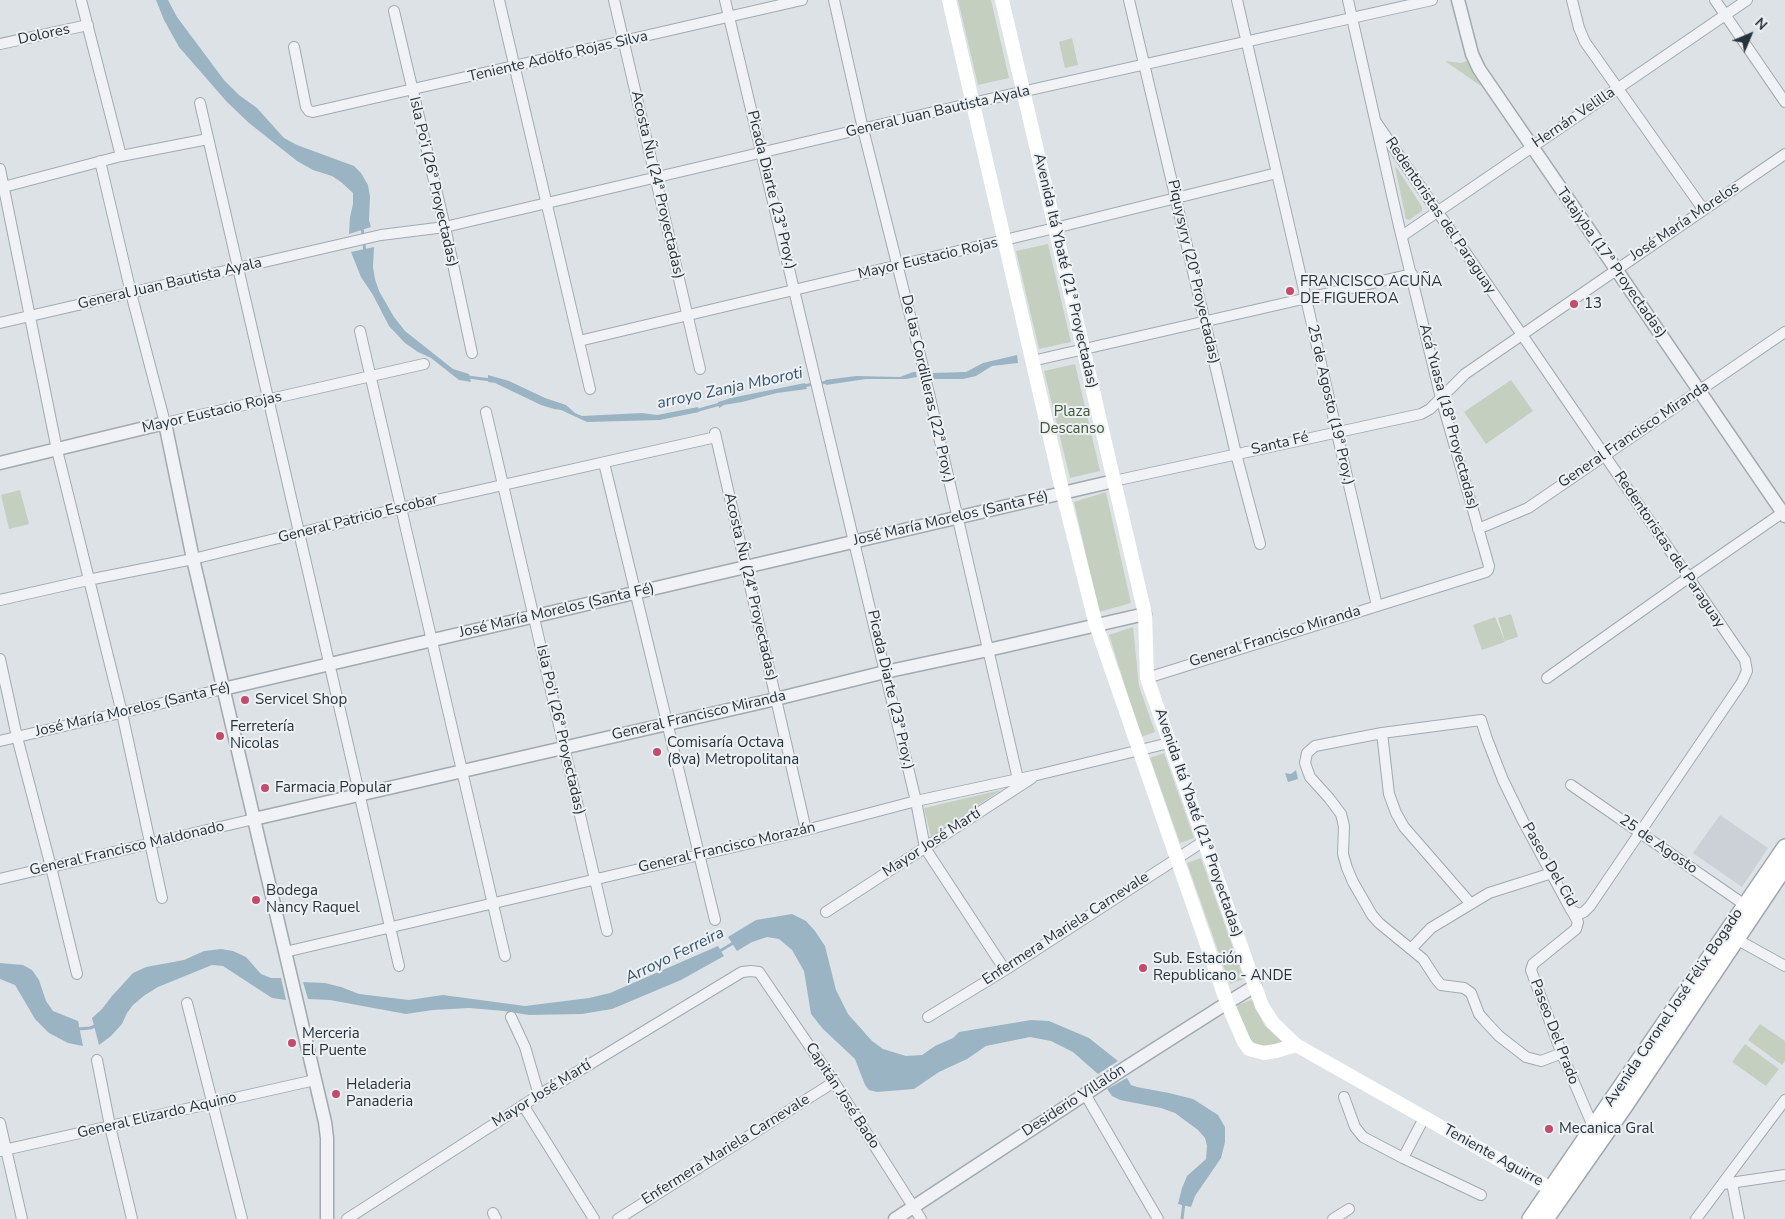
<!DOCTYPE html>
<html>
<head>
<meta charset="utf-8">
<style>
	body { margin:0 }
	#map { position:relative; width:1785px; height:1219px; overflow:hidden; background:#dde2e6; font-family:"Nunito Sans",sans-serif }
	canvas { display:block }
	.north { position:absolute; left:1725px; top:10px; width:50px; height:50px; -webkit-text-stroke:4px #edf1f4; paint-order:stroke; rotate:45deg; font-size:14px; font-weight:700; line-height:20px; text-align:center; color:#28323b }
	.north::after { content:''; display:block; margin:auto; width:18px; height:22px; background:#28323b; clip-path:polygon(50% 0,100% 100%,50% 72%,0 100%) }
</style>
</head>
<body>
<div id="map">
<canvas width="1785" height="1219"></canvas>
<div class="north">N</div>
</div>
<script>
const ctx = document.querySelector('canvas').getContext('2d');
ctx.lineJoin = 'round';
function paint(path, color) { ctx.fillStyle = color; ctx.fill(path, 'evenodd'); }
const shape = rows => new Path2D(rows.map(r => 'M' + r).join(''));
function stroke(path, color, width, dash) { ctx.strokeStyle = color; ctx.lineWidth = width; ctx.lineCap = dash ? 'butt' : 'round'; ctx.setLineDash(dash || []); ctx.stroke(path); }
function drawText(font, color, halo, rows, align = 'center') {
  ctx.font = font + ' "Nunito Sans",sans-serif'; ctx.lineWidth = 4; ctx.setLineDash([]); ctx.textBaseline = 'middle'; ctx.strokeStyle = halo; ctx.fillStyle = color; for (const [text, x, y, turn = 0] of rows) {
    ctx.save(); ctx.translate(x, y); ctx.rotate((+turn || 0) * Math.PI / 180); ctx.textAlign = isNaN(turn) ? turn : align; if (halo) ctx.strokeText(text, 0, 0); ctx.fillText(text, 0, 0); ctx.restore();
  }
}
paint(shape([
	[1720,815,1768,848,1742,887,1693,853]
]), '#ccd1d7');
paint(shape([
	[958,0,991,0,1009,78,978,85],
	[1072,38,1078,65,1065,68,1059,42],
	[1445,61,1461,63,1467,61,1481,86],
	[1395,167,1397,168,1422,207,1422,211,1409,220,1406,219],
	[1048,244,1071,342,1039,349,1016,251],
	[1075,364,1100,471,1070,478,1044,371],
	[1511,380,1533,411,1486,444,1464,412],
	[20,490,29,524,9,529,1,495],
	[1106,492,1131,603,1099,612,1074,502],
	[1511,614,1518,637,1505,641,1498,618],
	[1495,617,1505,642,1482,650,1473,625],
	[1133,627,1139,686,1155,732,1141,737,1109,635],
	[1164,753,1194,838,1180,843,1150,758],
	[1001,790,931,837,924,808],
	[1201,858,1244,979,1230,984,1187,863],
	[1251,1000,1254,1001,1264,1025,1284,1043,1263,1047,1255,1044,1250,1039,1237,1008,1238,1005],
	[1760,1024,1785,1041,1785,1061,1782,1065,1748,1040],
	[1745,1044,1779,1069,1766,1086,1732,1062]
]), '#c5cfbf');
paint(shape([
	[156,0,168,0,177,17,224,80,239,95,257,108,284,138,297,145,354,166,361,173,368,185,370,196,369,220,371,227,349,234,350,217,353,204,353,193,341,182,332,176,313,170,297,161,249,123,227,102,179,47,164,20],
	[374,247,373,267,375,279,379,291,394,317,405,331,453,369,469,374,471,382,459,380,431,358,418,352,405,343,389,326,373,295,361,277,351,252],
	[1017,355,1018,363,992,366,976,376,963,379,933,379,931,373,966,372,983,363],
	[913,372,916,372,917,377,906,379,866,379,826,385,825,380,856,376,900,377],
	[488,375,509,381,545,398,566,405,575,413,582,416,642,413,657,415,698,407,699,412,660,420,587,422,561,410,554,409,541,405,495,383,488,382],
	[805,383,807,389,777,393,742,402,724,405,719,408,718,402,731,398],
	[1296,770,1298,779,1288,782,1285,773,1291,774],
	[792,914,806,921,815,931,825,946,836,990,848,1014,872,1041,883,1049,906,1056,922,1055,935,1046,953,1038,959,1032,1031,1020,1049,1021,1089,1038,1118,1061,1098,1074,1073,1052,1051,1041,1030,1037,986,1046,967,1059,939,1072,914,1089,877,1092,869,1090,865,1085,855,1059,823,1029,811,1014,804,971,792,950,779,939,767,937,752,942,737,951,728,937,756,920],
	[718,946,724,956,681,980,612,1009,582,1014,529,1015,504,1011,469,1008,433,1010,406,1014,330,1000,308,999,303,982,325,983,341,987,359,994,409,1000,443,995,525,1006,589,998,610,993],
	[221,949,233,951,246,957,261,974,271,978,281,978,286,1000,272,998,223,966,212,965,158,987,145,995,133,1005,127,1013,122,1024,111,1036,99,1045,92,1018,102,1009,112,996,133,973,146,967,184,960,204,951],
	[0,963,23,965,32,970,39,980,46,1001,53,1011,78,1021,83,1046,68,1043,49,1033,35,1019,15,985,0,979],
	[1127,1078,1131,1085,1137,1087,1169,1093,1193,1099,1218,1115,1225,1127,1225,1142,1221,1158,1195,1196,1191,1207,1178,1204,1182,1188,1187,1176,1206,1159,1207,1146,1205,1138,1198,1130,1175,1113,1161,1108,1120,1100,1112,1096,1107,1089]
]), '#9bb4c4');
stroke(shape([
	[362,227,365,253],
	[468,377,491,380],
	[802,386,828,382],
	[695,411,720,404],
	[718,952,735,942],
	[77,1029,90,1028,98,1025],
	[1182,1219,1184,1202]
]), '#9bb4c4', 3);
const minor = shape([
	[81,0,121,156],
	[499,0,590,389],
	[614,0,700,369],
	[725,0,885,672,916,801,925,848,1005,970],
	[834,0,863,129,921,359,1018,779],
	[1129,0,1236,454,1260,544],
	[1237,0,1377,606],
	[1572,0,1579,28,1585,42,1703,209],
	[1715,0,1785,102],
	[394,11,445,227,472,353],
	[0,44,88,25],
	[294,47,306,107,309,111,313,112,802,0],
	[200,103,399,966],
	[1376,122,1745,660,1747,671,1742,682,1590,906,1584,912,1579,914,1571,910,1523,821,1503,780,1487,739,1481,720,1382,733,1315,746,1307,753,1305,763,1310,777,1329,798,1341,814,1344,826,1343,854,1347,868,1353,882,1372,915,1379,923,1423,959,1436,979,1441,985,1464,988,1471,993,1479,1014,1485,1021,1499,1036,1526,1057,1541,1061,1557,1055,1561,1052],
	[100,161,131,293,165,423,424,364],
	[0,169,57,450,122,713,162,898],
	[0,188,121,156,208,139],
	[1402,236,1747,0],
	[0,323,381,235,445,227,972,103,1432,0],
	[360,331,505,956],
	[579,341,1055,228,1277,173],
	[1032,361,1412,274],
	[486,412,607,931],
	[715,433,806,830],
	[604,463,715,920],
	[1114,481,1421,414,1430,409,1465,374,1785,154],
	[1478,529,1528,508,1785,332],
	[0,600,88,580,193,559,401,508,716,437],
	[0,659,17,737,51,867,77,974],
	[1147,678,1486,572,1488,570,1489,566,1441,398,1399,226,1348,0],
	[1547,678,1688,578,1785,511],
	[1382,733,1389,794,1396,813,1404,827,1471,904],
	[0,741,223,689],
	[1571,785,1745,905],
	[0,879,254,819],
	[1572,911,1578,922,1576,929,1533,964,1531,970,1561,1052,1595,1131],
	[826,912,1032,778],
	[1736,939,1785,966],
	[1411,949,1431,928,1489,893,1552,873],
	[285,952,806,830,916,801,1037,775,1169,743],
	[187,1003,242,1219],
	[511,1017,525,1047,539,1095],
	[928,1017,1005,970,1204,841],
	[97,1060,110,1126,132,1219],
	[1085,1094,1158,1219],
	[1344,1097,1355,1127,1363,1137,1403,1158,1481,1195],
	[523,1105,594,1219],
	[0,1123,22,1219],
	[0,1151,315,1080],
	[1403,1158,1424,1118],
	[1732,1183,1739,1219],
	[1723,1184,1785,1175],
	[493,1213,496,1219],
	[347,1219,539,1095,742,972,751,971,759,972,761,975,834,1082,921,1219],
	[618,1219,834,1082],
	[1333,1219,1349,1209],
	[1696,1219,1785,1100]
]);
const tertiary = shape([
	[1458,0,1472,54,1479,69,1785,516],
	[0,463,165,423,193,559,325,1122,327,1138,327,1219],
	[223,689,1114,481],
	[254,819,776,699,885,672,988,650,1145,614],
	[895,1219,1125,1068,1227,1003,1255,986]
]);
const primary = shape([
	[1530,1219,1785,847],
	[1546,1219,1625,1106,1785,867]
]);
stroke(minor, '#a3aaaf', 12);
stroke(tertiary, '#a3aaaf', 15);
stroke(primary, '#9ea8b1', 18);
stroke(minor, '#f0f2f5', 10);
stroke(tertiary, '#f0f2f5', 12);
stroke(shape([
	[949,0,1063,494,1096,625,1227,1003,1244,1042,1249,1049,1264,1053,1276,1051,1296,1045],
	[1002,0,1145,614,1147,678,1262,1006,1273,1023,1296,1045,1560,1194]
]), '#fff', 14);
stroke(primary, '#fff', 15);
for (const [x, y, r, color] of [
	[1290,291,5,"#c34b6c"],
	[1574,304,5,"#c34b6c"],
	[245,700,5,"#c34b6c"],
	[220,736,5,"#c34b6c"],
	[657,752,5,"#c34b6c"],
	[265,788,5,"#c34b6c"],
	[256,900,5,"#c34b6c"],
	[1143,968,5,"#c34b6c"],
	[292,1043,5,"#c34b6c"],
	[336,1094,5,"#c34b6c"],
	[1549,1129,5,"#c34b6c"]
]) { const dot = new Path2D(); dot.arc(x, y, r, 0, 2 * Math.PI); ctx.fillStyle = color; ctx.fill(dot); stroke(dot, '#edf1f4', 2); }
drawText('15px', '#28323b', '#edf1f4', [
	["Dolores",44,35,-12],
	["Teniente Adolfo Rojas Silva",558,57,-13],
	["General Juan Bautista Ayala",938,112,-13],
	["Hernán Velilla",1574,118,-34],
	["Isla Po'i (26ª Proyectadas)",433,182,77],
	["Acosta Ñu (24ª Proyectadas)",657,185,77],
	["Picada Diarte (23ª Proy.)",771,190,76],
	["Redentoristas del Paraguay",1440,216,56],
	["José María Morelos",1685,222,-34],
	["Mayor Eustacio Rojas",928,259,-13],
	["Tatajyba (17ª Proyectadas)",1611,263,55],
	["Avenida Itá Ybaté (21ª Proyectadas)",1065,271,77],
	["Piquysyry (20ª Proyectadas)",1193,272,77],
	["General Juan Bautista Ayala",170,284,-13],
	["De las Cordilleras (22ª Proy.)",927,389,77],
	["25 de Agosto (19ª Proy.)",1330,405,77],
	["Mayor Eustacio Rojas",212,413,-13],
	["Acá Yuasa (18ª Proyectadas)",1448,417,75],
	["General Francisco Miranda",1634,435,-34],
	["Santa Fé",1280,444,-13],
	["General Patricio Escobar",358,519,-14],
	["José María Morelos (Santa Fé)",951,519,-13],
	["Redentoristas del Paraguay",1669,550,56],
	["Acosta Ñu (24ª Proyectadas)",750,587,77],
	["José María Morelos (Santa Fé)",557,611,-13],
	["General Francisco Miranda",1275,637,-17],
	["Picada Diarte (23ª Proy.)",890,690,77],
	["José María Morelos (Santa Fé)",133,710,-13],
	["General Francisco Miranda",699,716,-13],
	["Isla Po'i (26ª Proyectadas)",560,730,77],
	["Avenida Itá Ybaté (21ª Proyectadas)",1198,823,71],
	["Mayor José Martí",932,843,-33],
	["25 de Agosto",1658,845,35],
	["General Francisco Morazán",727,848,-13],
	["General Francisco Maldonado",127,849,-13],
	["Paseo Del Cid",1549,865,60],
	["Enfermera Mariela Carnevale",1066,929,-33],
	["Avenida Coronel José Félix Bogado",1674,1008,-56],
	["Paseo Del Prado",1554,1032,69],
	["Mayor José Martí",542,1094,-32],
	["Capitán José Bado",842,1096,57],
	["Desiderio Villalón",1074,1101,-33],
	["General Elizardo Aquino",157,1116,-13],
	["Enfermera Mariela Carnevale",726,1150,-32],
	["Teniente Aguirre",1493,1156,29]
]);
drawText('15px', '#28323b', '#edf1f4', [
	["FRANCISCO ACUÑA",1300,282],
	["DE FIGUEROA",1300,299],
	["13",1584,304],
	["Servicel Shop",255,700],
	["Ferretería",230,727],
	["Nicolas",230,744],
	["Comisaría Octava",667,743],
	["(8va) Metropolitana",667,760],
	["Farmacia Popular",275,788],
	["Bodega",266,891],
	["Nancy Raquel",266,908],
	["Sub. Estación",1153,959],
	["Republicano - ANDE",1153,976],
	["Merceria",302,1034],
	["El Puente",302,1051],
	["Heladeria",346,1085],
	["Panaderia",346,1102],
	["Mecanica Gral",1559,1129]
], 'left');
drawText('15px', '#415636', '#edf1f4', [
	["Plaza",1072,412],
	["Descanso",1072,429]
]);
drawText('italic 16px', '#36556c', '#edf1f4', [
	["arroyo Zanja Mboroti",730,389,-12],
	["Arroyo Ferreira",675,956,-26]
]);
</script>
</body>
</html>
